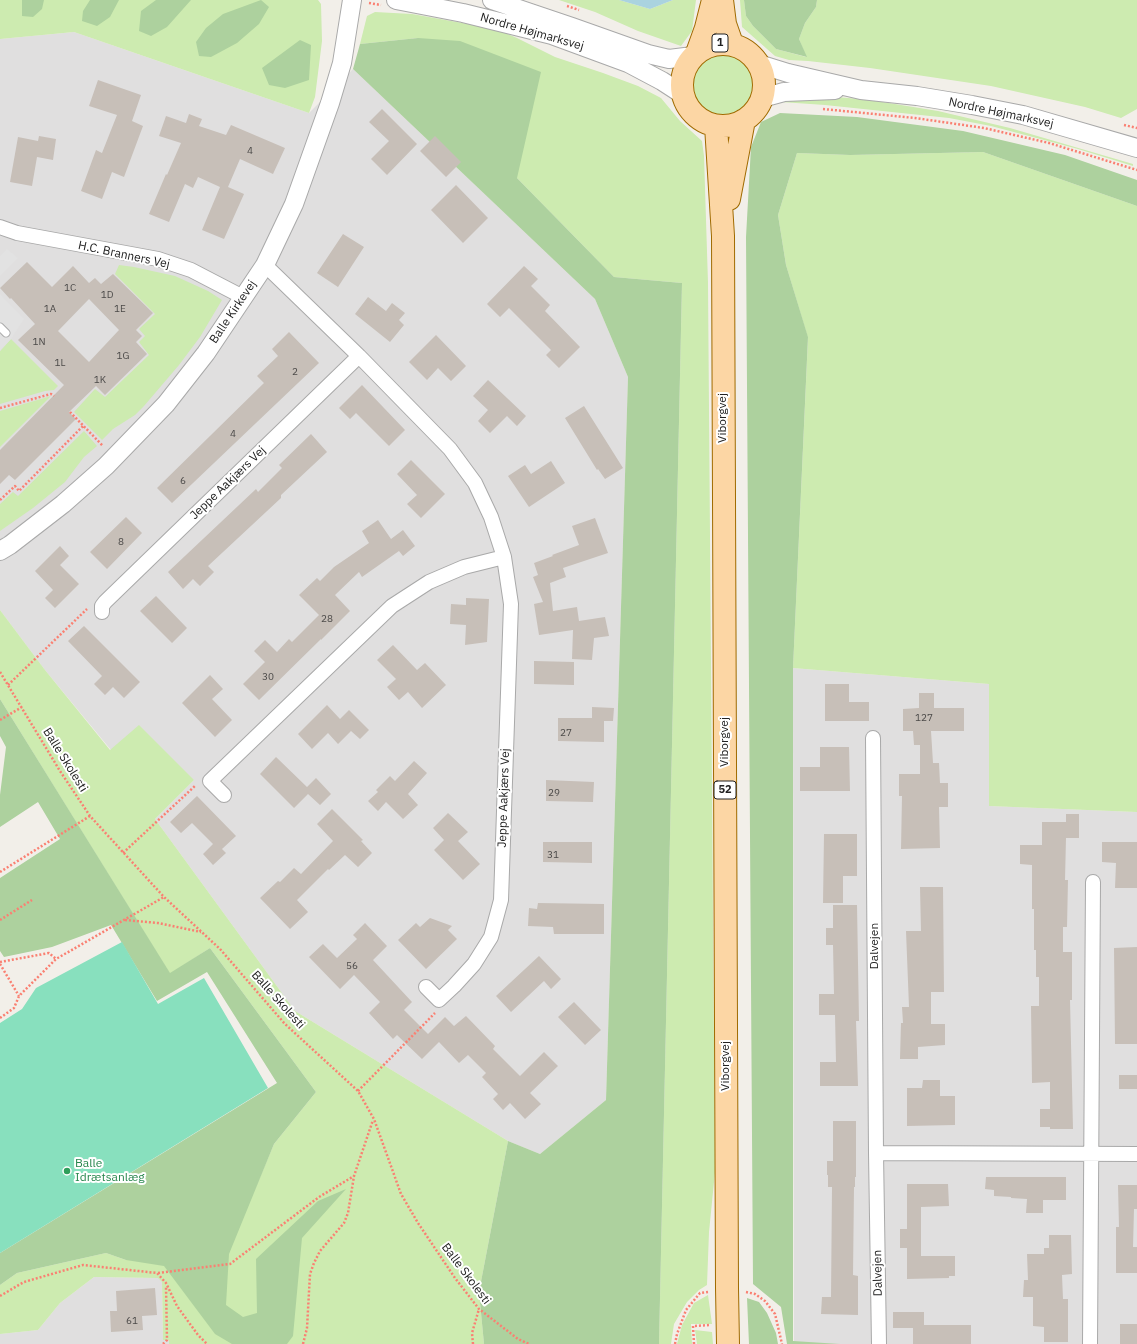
<!DOCTYPE html>
<html>
<head>
<meta charset="utf-8">
<style>
	body { margin:0 }
	canvas { display:block; background:#f2efe9 }
</style>
</head>
<body>
<canvas width="1137" height="1344"></canvas>
<script>
const ctx = document.querySelector('canvas').getContext('2d');
ctx.lineJoin = 'round';
function paint(path, color) { ctx.fillStyle = color; ctx.fill(path, 'evenodd'); }
const shape = rows => new Path2D(rows.map(r => 'M' + r).join(''));
function stroke(path, color, width, dash) { ctx.strokeStyle = color; ctx.lineWidth = width; ctx.lineCap = dash ? 'butt' : 'round'; ctx.setLineDash(dash || []); ctx.stroke(path); }
function drawText(font, color, halo, rows, align = 'center') {
  ctx.font = font + ' "IBM Plex Sans",sans-serif'; ctx.lineWidth = 4; ctx.setLineDash([]); ctx.textBaseline = 'middle'; ctx.strokeStyle = halo; ctx.fillStyle = color; for (const [text, x, y, turn = 0] of rows) {
    ctx.save(); ctx.translate(x, y); ctx.rotate((+turn || 0) * Math.PI / 180); ctx.textAlign = isNaN(turn) ? turn : align; if (halo) ctx.strokeText(text, 0, 0); ctx.fillText(text, 0, 0); ctx.restore();
  }
}
paint(shape([
	[74,32,309,113,353,69,595,299,628,377,606,1100,540,1154,508,1141,295,1011,155,819,194,780,111,750,45,670,0,610,0,39],
	[793,668,989,684,989,806,1137,812,1137,1344,794,1344],
	[94,1277,159,1278,162,1282,163,1340,169,1340,169,1344,0,1344,0,1334,38,1330,60,1303]
]), '#e0dfdf');
paint(shape([
	[0,0,318,0,321,4,322,41,315,97,309,113,74,32,0,39],
	[559,0,619,0,650,9,673,0,696,0,692,31,681,46,638,31,595,12],
	[740,0,744,0,746,16,753,26,776,49,806,57,799,39,805,23,816,7,817,0,1137,0,1137,109,1121,118,1085,107,991,86,870,68,808,61,789,60,775,56,742,27],
	[375,12,412,14,496,29,517,38,555,57,603,73,638,86,661,98,680,121,702,141,704,156,708,283,715,1172,709,1232,707,1285,699,1290,687,1302,674,1324,671,1344,659,1344,682,283,614,277,517,178,418,38,360,44,367,16],
	'691 84a31 31 0 1 1 62 0a31 31 0 1 1-62 0Z',
	[815,95,870,100,938,111,1010,128,1133,164,1133,166,1078,149,991,126,949,118,825,105,781,102,787,98],
	[983,152,1137,206,1137,812,989,806,989,684,793,668,808,338,786,265,778,215,797,153,850,155],
	[119,265,134,267,175,276,208,291,222,300,200,337,179,365,144,406,135,415,113,429,102,440,74,412,95,389,105,397,149,355,139,342,145,336,139,329,155,314,115,274],
	[11,339,58,386,54,390,45,391,0,404,0,351],
	[51,396,0,447,0,411],
	[84,431,97,446,84,457,65,482,33,508,0,531,0,504,13,492,18,496],
	[0,610,45,670,110,750,139,725,194,780,155,819,295,1011,508,1141,479,1292,484,1344,169,1344,169,1340,163,1340,162,1282,158,1278,94,1277,60,1303,38,1330,0,1334,0,1285,17,1273,106,1253,126,1260,255,1189,274,1144,316,1092,210,948,170,974,0,699],
	[708,1295,712,1324,691,1324,692,1344,677,1344,682,1325,694,1303],
	[695,1330,712,1332,713,1344,697,1344]
]), '#cdebb0');
paint(shape([
	[22,0,44,0,42,9,33,17,22,16],
	[90,0,119,0,110,17,97,26,82,21,83,11],
	[156,0,191,0,167,27,151,36,139,31,141,11],
	[261,0,269,7,259,24,237,43,211,57,199,56,196,42,206,28,223,14],
	[744,0,817,0,816,7,805,23,799,39,807,57,776,49,753,26,746,16],
	[418,38,460,41,541,72,517,178,614,277,682,283,659,1344,484,1344,479,1292,508,1141,540,1154,606,1100,628,377,595,299,353,69,360,44],
	[300,40,311,45,309,80,285,88,269,85,262,68],
	[780,113,857,117,963,131,1065,155,1137,180,1137,206,983,152,850,155,797,153,778,215,786,265,808,337,793,668,793,1341,840,1344,787,1344,781,1307,753,1284,746,237,751,147,761,122],
	[0,699,170,973,210,948,316,1092,274,1144,229,1254,226,1305,243,1317,257,1313,256,1259,318,1201,346,1189,302,1238,293,1336,287,1344,232,1344,215,1334,164,1266,126,1260,106,1253,17,1273,0,1285,0,1253,277,1083,207,972,157,1001,111,925,52,947,4,957,0,951,0,878,60,839,38,802,0,827,0,795,6,747,0,736],
	[747,1298,759,1302,767,1313,776,1333,778,1344,749,1344]
]), '#add19e');
paint(shape([
	[122,942,158,1004,204,978,268,1088,0,1253,0,1023,22,1009,36,988]
]), '#88e0be');
paint(shape([
	[7,249,18,258,0,276,0,256],
	[0,294,24,319,11,339,0,351]
]), '#e2e2e2');
paint(shape([
	[619,0,673,0,650,9]
]), '#aad3df');
paint(shape([
	[98,80,141,95,132,121,143,126,124,177,112,172,102,199,81,191,96,150,102,153,117,115,89,106],
	[382,109,417,144,387,175,371,159,389,141,369,122],
	[189,114,202,119,199,126,226,135,231,125,285,148,273,174,240,159,228,187,244,194,224,239,202,230,220,187,198,177,193,188,185,184,169,222,149,214,166,174,167,175,181,143,159,136,166,116,186,123],
	[39,136,56,139,53,160,37,157,32,186,10,182,18,137,38,141],
	[435,136,461,162,446,177,420,151],
	[456,185,488,218,463,243,431,210],
	[343,234,364,247,338,287,317,273],
	[27,262,52,287,73,266,89,283,95,278,101,284,113,274,153,313,136,330,142,336,136,342,147,354,105,395,96,386,69,412,76,419,15,480,9,475,0,484,0,450,64,385,18,340,35,324,11,298,10,299,0,288],
	[89,299,119,330,89,362,58,331],
	[524,266,538,279,531,286,550,305,545,311,580,347,559,368,546,355,551,350,509,308,500,317,487,304],
	[368,297,386,311,392,303,405,313,399,320,404,325,390,342,355,314],
	[289,332,319,363,172,503,157,488,264,383,257,376,278,356,272,349],
	[436,335,466,366,451,381,438,368,427,380,409,362],
	[488,380,526,416,517,426,507,416,490,433,478,421,488,410,473,396],
	[362,385,405,430,389,446,356,413,350,419,339,408],
	[584,406,623,468,605,479,598,469,597,470,565,418],
	[311,434,327,452,281,495,281,498,208,566,214,572,200,586,193,579,183,589,168,572,256,489,258,492,282,468,279,465],
	[411,460,445,494,421,518,407,504,417,495,397,474],
	[551,461,565,483,529,507,508,476,525,465,531,474],
	[126,517,142,533,107,569,90,552],
	[595,518,608,553,563,568,566,577,550,583,553,611,577,607,579,621,605,617,609,636,594,638,592,660,572,659,573,630,539,635,534,604,543,602,533,577,538,575,534,563,553,556,552,555,579,545,572,526],
	[378,520,391,539,403,530,415,546,403,556,399,551,362,577,359,572,335,595,350,611,321,640,321,639,259,700,243,684,265,662,254,651,265,640,277,652,289,639,292,642,319,615,299,595,317,578,320,581,334,567,369,543,362,531],
	[60,546,69,556,60,565,79,584,55,608,45,598,53,590,35,571],
	[156,596,187,628,172,643,140,611],
	[466,598,489,599,487,642,465,645,466,625,450,624,451,604,466,605],
	[84,626,140,682,124,698,113,687,105,695,94,684,102,676,68,641],
	[393,645,417,670,425,663,446,685,422,708,408,692,399,700,387,687,396,679,377,660],
	[534,661,574,662,574,685,534,684],
	[210,675,223,689,212,699,232,720,215,737,182,703],
	[825,684,849,684,849,702,869,702,869,721,825,721],
	[919,693,934,693,934,708,964,708,964,731,931,731,933,763,939,763,940,783,948,783,948,807,939,807,940,848,901,849,902,796,899,796,899,774,920,774,920,745,914,745,913,731,903,731,903,709,919,708],
	[327,705,340,719,349,710,369,730,360,739,351,731,338,744,328,733,312,749,298,734],
	[592,707,614,708,613,721,604,721,604,742,558,741,558,718,592,718],
	[820,747,849,747,850,791,800,791,800,767,820,767],
	[276,757,307,787,316,778,331,794,320,805,308,794,294,808,260,774],
	[414,761,427,773,408,794,418,805,403,819,386,802,378,811,368,801,378,792,376,790,390,776,395,781],
	[546,780,594,782,593,802,546,801],
	[197,796,236,836,222,849,226,853,213,865,203,854,213,844,192,823,181,833,170,822],
	[332,809,363,840,361,841,372,853,358,867,345,855,329,870,328,869,297,900,308,912,290,929,260,898,278,881,280,882,294,868,301,874,333,841,317,824],
	[448,813,468,832,458,841,480,864,463,880,434,850,444,840,433,828],
	[1066,814,1079,814,1079,838,1066,838,1065,880,1068,880,1067,927,1063,927,1063,952,1072,952,1072,1000,1070,1000,1073,1129,1050,1129,1050,1127,1040,1127,1040,1109,1050,1109,1050,1082,1032,1083,1031,1006,1039,1006,1039,977,1036,977,1036,950,1034,950,1034,909,1032,909,1032,865,1020,864,1020,845,1042,845,1042,822,1066,822],
	[824,834,857,834,857,876,843,876,843,903,823,903],
	[543,842,592,842,592,863,543,862],
	[1102,842,1137,842,1137,888,1115,888,1116,863,1102,862],
	[920,887,943,887,944,992,931,992,931,1024,945,1024,945,1045,918,1047,918,1059,900,1059,901,1023,903,1023,902,1007,909,1007,906,931,921,931],
	[538,903,604,904,604,934,554,934,553,927,528,926,529,908,537,909],
	[833,905,857,905,859,1021,856,1021,858,1086,820,1086,820,1062,836,1062,835,1015,819,1015,819,994,834,994,833,945,826,945,826,928,833,928],
	[430,918,452,926,448,930,457,939,426,969,398,940,416,923,420,927],
	[365,923,387,946,373,960,412,1002,404,1010,428,1034,445,1017,454,1026,466,1016,495,1046,493,1049,520,1076,544,1052,558,1066,530,1093,541,1104,525,1119,510,1103,503,1110,493,1099,498,1094,482,1077,486,1073,468,1055,459,1063,439,1042,422,1059,397,1035,393,1039,369,1013,380,1002,354,975,340,989,309,957,323,944,337,958,357,939,353,935],
	[1137,947,1137,1044,1115,1044,1114,948],
	[539,956,561,979,551,989,544,981,511,1012,496,996],
	[574,1002,601,1030,585,1045,558,1017],
	[1119,1075,1137,1075,1137,1089,1119,1089],
	[923,1080,940,1080,940,1096,955,1096,955,1125,907,1126,907,1088,922,1088],
	[833,1121,856,1121,856,1177,855,1177,855,1187,854,1187,853,1275,858,1276,858,1315,821,1314,822,1297,831,1297,832,1187,828,1187,828,1175,827,1175,827,1161,833,1161],
	[986,1177,1066,1177,1066,1200,1043,1200,1043,1213,1026,1213,1027,1199,1011,1198,1011,1197,994,1196,994,1190,985,1189],
	[907,1184,948,1184,949,1206,921,1207,921,1256,955,1256,955,1276,949,1276,949,1278,907,1279,907,1248,900,1248,900,1229,907,1229],
	[1118,1185,1137,1185,1137,1209,1134,1209,1133,1247,1137,1247,1137,1273,1116,1273,1116,1227,1119,1227],
	[1049,1235,1071,1235,1072,1274,1062,1275,1063,1299,1068,1299,1068,1342,1044,1342,1044,1327,1033,1326,1033,1297,1023,1297,1024,1280,1028,1280,1027,1254,1044,1254,1044,1248,1049,1248],
	[155,1288,157,1315,142,1316,143,1330,111,1332,110,1311,117,1311,116,1291],
	[893,1312,924,1312,924,1325,971,1325,971,1344,913,1344,913,1328,893,1328],
	[1120,1324,1137,1324,1137,1344,1120,1344]
]), '#c7bfb8');
const service = shape([
	[0,327,6,333]
]);
const minor = shape([
	[0,227,17,233,158,259,191,270,243,297],
	[265,265,359,356,450,449,475,483,491,517,504,557,511,604,501,900,491,937,474,964,454,986,439,1000,426,987],
	[102,612,102,606,105,602,359,356],
	[873,738,876,1153,879,1344],
	[224,795,210,781,392,606,429,582,464,567,504,557],
	[876,1153,1137,1154],
	[1090,1344,1093,882]
]);
const tertiary = shape([
	[396,0,463,13,552,35,628,63,662,81,682,94],
	[492,0,572,27,648,54,669,59,693,56],
	[759,64,788,73,861,90,917,96,972,105,1023,115,1137,148],
	[762,98,784,92,835,90],
	[0,551,10,545,63,504,106,466,166,404,206,353,265,265,294,204,330,103,342,63,352,0]
]);
const primary = shape([
	[722,0,725,24,732,44],
	'682 85a41 41 0 1 1 82 0a41 41 0 1 1-82 0Z',
	[697,53,706,28,713,0],
	[716,126,723,236,727,1288,728,1344],
	[729,199,744,120]
]);
stroke(service, '#a9a9a9', 9);
stroke(minor, '#a9a9a9', 16);
stroke(tertiary, '#a9a9a9', 20);
stroke(primary, '#a06b00', 24);
stroke(shape([
	[369,3,381,5],
	[567,6,579,10],
	[823,109,915,118,984,128,1049,143,1137,170],
	[1124,125,1137,128],
	[0,408,51,394,54,396],
	[70,412,103,446],
	[0,500,15,486,19,491,83,426],
	[0,672,60,771,90,816,164,897,220,949,285,1024,358,1091,374,1119,401,1194,418,1223,455,1278,479,1309,518,1339,529,1344],
	[8,685,87,609],
	[0,720,22,707],
	[123,853,196,785],
	[0,872,90,816],
	[0,920,32,900],
	[125,920,158,923,201,932],
	[0,962,49,953,56,959],
	[0,964,19,996],
	[0,1018,14,1008,19,996,56,959,164,897],
	[358,1091,435,1013],
	[158,1273,230,1264,319,1197,354,1176],
	[746,1292,755,1294,765,1301,775,1314,782,1344],
	[0,1296,24,1282,83,1265,157,1273,166,1283,177,1306,198,1335,207,1344],
	[163,1344,167,1340,166,1286],
	[303,1344,307,1328,310,1274,314,1263,320,1251,344,1223,348,1213,354,1176,373,1120],
	[473,1344,472,1333,479,1309],
	[675,1344,677,1334,686,1310,700,1293,708,1292],
	[694,1344,693,1326,710,1325]
]), '#fa8072', 2.5, [2, 2]);
stroke(service, '#fff', 7);
stroke(minor, '#fff', 14);
stroke(tertiary, '#fff', 18);
stroke(primary, '#fcd6a4', 22);
for (const [x, y, r, color] of [
	[67,1171,4,"#2e9e5b"]
]) { const dot = new Path2D(); dot.arc(x, y, r, 0, 2 * Math.PI); ctx.fillStyle = color; ctx.fill(dot); stroke(dot, '#fff', 1.5); }
drawText('10px', '#4b4948', null, [
	["4",250,151],
	["1C",70,288],
	["1D",107,295],
	["1A",50,309],
	["1E",120,309],
	["1N",39,342],
	["1G",123,356],
	["1L",60,363],
	["2",295,372],
	["1K",100,380],
	["4",233,434],
	["6",183,481],
	["8",121,542],
	["28",327,619],
	["30",268,677],
	["127",924,718],
	["27",566,733],
	["29",554,793],
	["31",553,855],
	["56",352,966],
	["61",132,1321]
]);
for (const [x, y, w] of [
	[720,43,16],
	[725,790,22]
]) { const box = new Path2D(); box.roundRect(x - w / 2, y - 9, w, 18, 3); ctx.fillStyle = '#fff'; ctx.fill(box); stroke(box, '#222', 1); }
drawText('bold 11px', '#222', null, [
	["1",720,43],
	["52",725,790]
]);
drawText('12px', '#222', '#fff', [
	["Nordre Højmarksvej",532,32,16],
	["Nordre Højmarksvej",1001,113,12],
	["H.C. Branners Vej",124,255,12],
	["Balle Kirkevej",233,312,-56],
	["Viborgvej",723,418,-90],
	["Jeppe Aakjærs Vej",228,483,-44],
	["Viborgvej",725,742,-90],
	["Balle Skolesti",65,760,58],
	["Jeppe Aakjærs Vej",504,798,-88],
	["Dalvejen",875,946,-90],
	["Balle Skolesti",278,1000,48],
	["Viborgvej",726,1066,-90],
	["Dalvejen",878,1273,-91],
	["Balle Skolesti",466,1274,53]
]);
drawText('12px', '#27864d', '#fff', [
	["Balle",75,1164],
	["Idrætsanlæg",75,1178]
], 'left');
</script>
</body>
</html>
